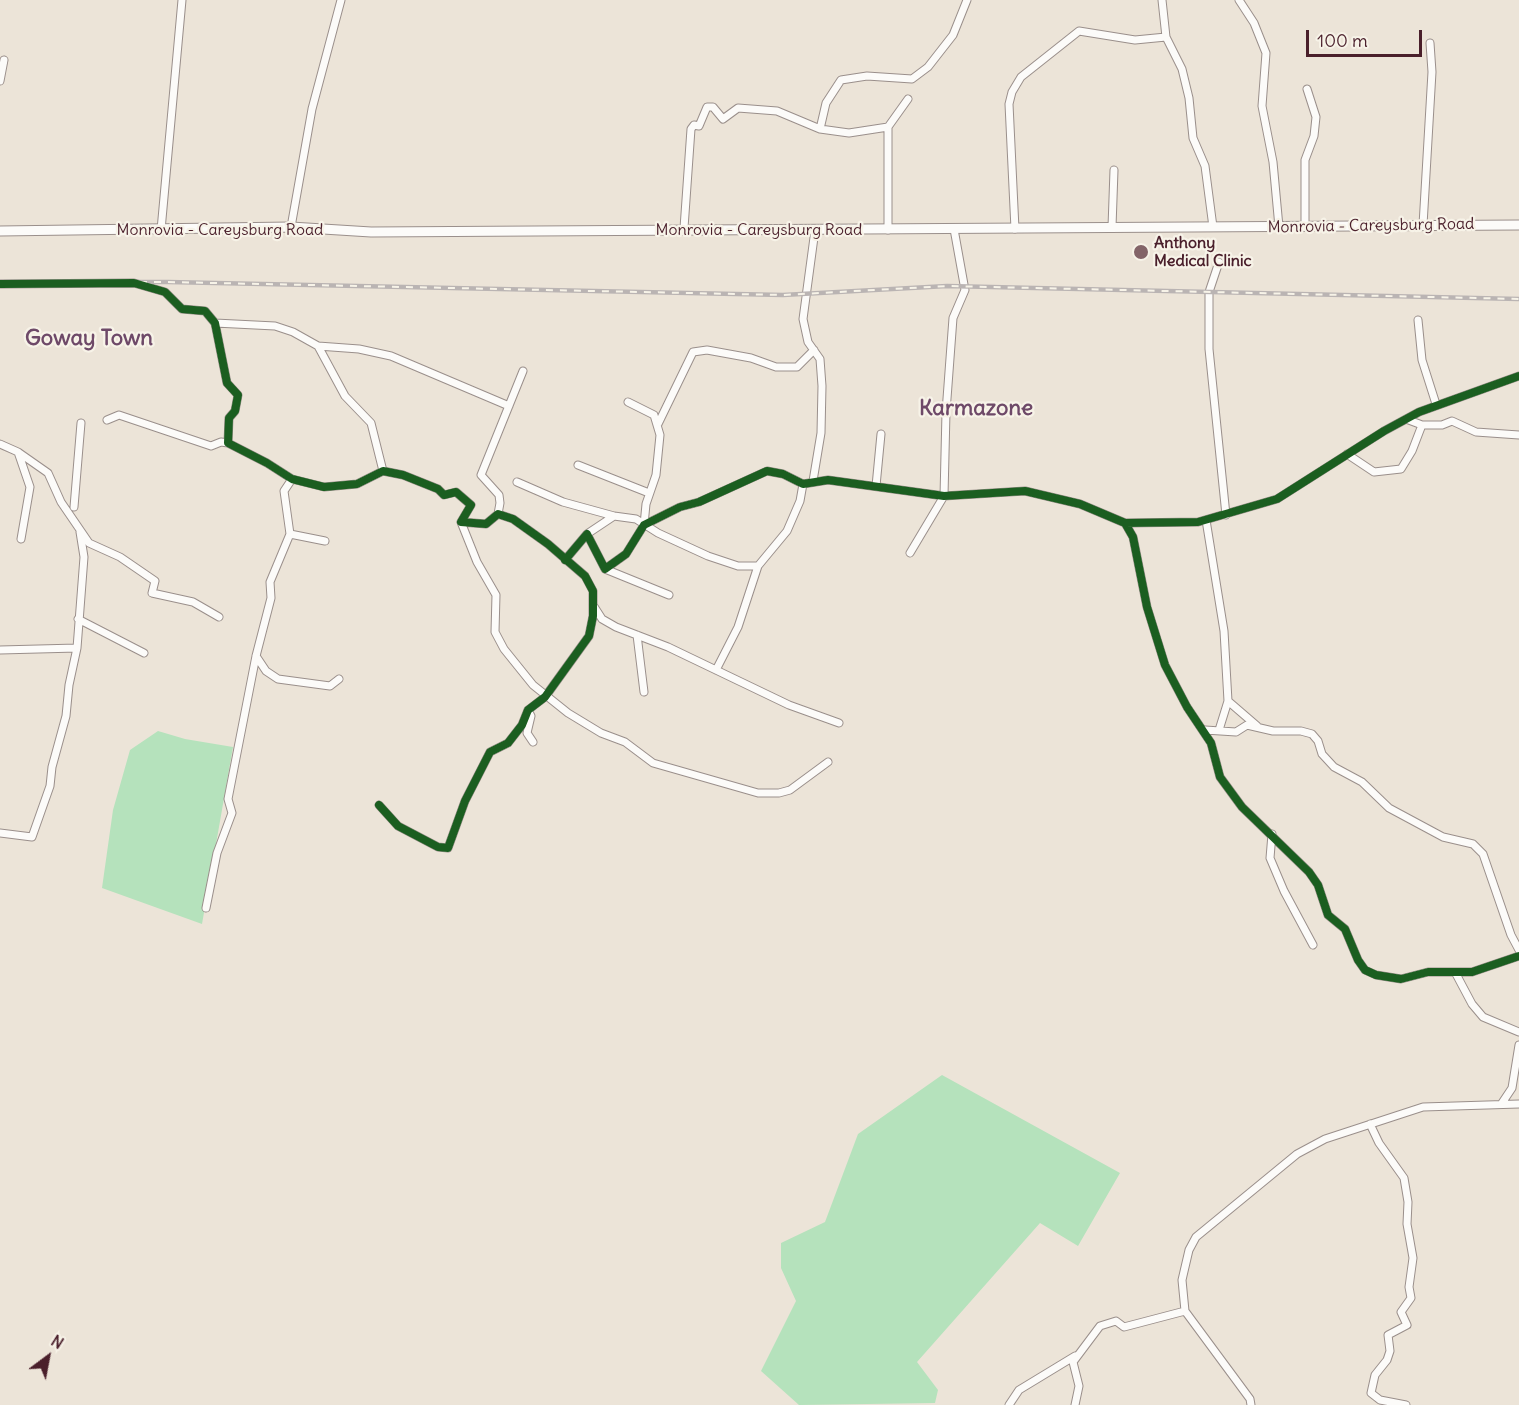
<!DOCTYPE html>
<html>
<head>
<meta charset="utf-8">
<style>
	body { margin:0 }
	#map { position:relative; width:1519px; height:1405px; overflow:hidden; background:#ece4d8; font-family:Delius,sans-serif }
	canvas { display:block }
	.north { position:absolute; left:18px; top:1327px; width:60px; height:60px; -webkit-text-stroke:4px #f7f3e8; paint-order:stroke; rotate:32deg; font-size:16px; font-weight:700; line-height:24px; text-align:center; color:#4a1f2b }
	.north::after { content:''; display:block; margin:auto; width:21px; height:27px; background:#4a1f2b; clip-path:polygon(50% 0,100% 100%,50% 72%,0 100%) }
	.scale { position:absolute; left:1306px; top:30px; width:116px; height:27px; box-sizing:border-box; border:3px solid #4a1f2b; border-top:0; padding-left:8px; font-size:18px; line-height:21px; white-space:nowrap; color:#4a1f2b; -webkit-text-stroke:4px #f7f3e8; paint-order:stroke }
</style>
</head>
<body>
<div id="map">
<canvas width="1519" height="1405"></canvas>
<div class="north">N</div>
<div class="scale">100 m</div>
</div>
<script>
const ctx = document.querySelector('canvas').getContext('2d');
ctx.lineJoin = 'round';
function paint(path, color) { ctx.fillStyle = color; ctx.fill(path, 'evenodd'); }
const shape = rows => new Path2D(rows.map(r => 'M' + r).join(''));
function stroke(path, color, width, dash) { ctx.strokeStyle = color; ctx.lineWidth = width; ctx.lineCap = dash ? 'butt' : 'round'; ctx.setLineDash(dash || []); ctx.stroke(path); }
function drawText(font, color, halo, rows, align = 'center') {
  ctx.font = font + ' Delius,sans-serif'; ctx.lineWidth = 4.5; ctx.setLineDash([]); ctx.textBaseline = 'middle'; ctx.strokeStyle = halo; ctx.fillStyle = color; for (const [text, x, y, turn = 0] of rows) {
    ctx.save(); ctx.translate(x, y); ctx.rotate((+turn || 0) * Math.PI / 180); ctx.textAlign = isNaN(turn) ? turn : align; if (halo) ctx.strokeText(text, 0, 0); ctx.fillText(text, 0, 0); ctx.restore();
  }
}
paint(shape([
	[158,731,185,739,233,747,202,924,102,888,113,810,130,750],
	[942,1075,1120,1173,1078,1246,1040,1223,917,1362,938,1390,935,1403,799,1405,761,1371,796,1301,781,1268,781,1243,825,1222,858,1134]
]), '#b5e2bc');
const minor = shape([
	[1162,0,1166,37,1182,69,1189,98,1193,138,1205,166,1213,227],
	[1239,0,1254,23,1266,53,1262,106,1273,162,1279,227],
	[0,81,4,60],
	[820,129,826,103,841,80,867,76,912,79,928,67,953,35,967,0],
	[1423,225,1432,72,1430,43],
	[291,227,312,109,341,0],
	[1112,227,1114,170],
	[1305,227,1305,160,1314,136,1316,117,1307,89],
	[684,228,691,129,694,125,699,126,707,107,713,107,723,119,738,108,777,111,820,129,849,133,888,127,908,99],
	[1015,229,1009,104,1012,92,1021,77,1079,31,1135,40,1166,37],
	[161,230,182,0],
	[888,230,888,127],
	[1219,262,1209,292,1209,349,1226,515],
	[0,284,134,283,165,292,182,309,205,311,215,323,227,383,238,395,235,411,229,418,228,443,267,463,292,479,324,487,357,484,383,471,403,475,438,489,444,495,456,492,471,505,461,522,486,524,498,514,513,519,548,544,585,576,593,591,593,616,589,636,545,697,528,710,522,725,508,743,490,752,465,801,448,848,438,847,398,826,379,805],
	[1418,320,1422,360,1436,404],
	[215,323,275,326,293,332,318,346,359,349,391,356,509,406],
	[318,346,345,396,371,423,383,471],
	[628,402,654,415,660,435,656,475,646,504,644,525],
	[1406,419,1422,425,1442,425,1452,421,1476,432,1519,435],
	[107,420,119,415,211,446,221,442,228,443],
	[658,424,693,352,707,350,751,358,776,367,797,367,814,350],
	[0,444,18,452,48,473,61,502,89,543,120,557,155,581,152,593,193,602,219,617],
	[18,452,30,487,21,539],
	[1347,454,1374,472,1401,469,1412,451,1422,425],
	[578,465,649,493],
	[813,481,821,433,822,386,820,359,808,342,803,319,815,230],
	[517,482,563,502,614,516],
	[876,486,881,434],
	[74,507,81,423],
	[498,514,500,503,499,495,481,475,523,371],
	[1206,520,1224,631,1228,701,1219,730],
	[461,522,477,562,496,595,495,632,504,649,533,685,568,713,601,733,625,742,653,763,758,793,779,793,790,790,828,762],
	[1125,523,1133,537,1147,607,1165,665,1187,707,1211,743,1220,777,1242,807,1309,872,1318,885,1328,915,1345,929,1358,960,1365,970,1376,975,1401,979,1428,972,1472,972,1519,956],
	[290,534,325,541],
	[587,534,614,516,636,519,658,533,708,556,738,566,758,566,787,531,800,501,803,484],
	[910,553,944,496,946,412,953,318,965,290,954,229],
	[565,560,587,534,605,569,626,554,644,525,680,507,699,502,767,471,783,474,803,484,828,480,944,496,1025,491,1080,504,1125,523,1198,522,1277,499,1384,431,1419,412,1519,376],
	[605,569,669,595],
	[593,605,602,619,616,627,668,647,789,705,839,723],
	[78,619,144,653],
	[637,635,644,692],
	[0,650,77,648],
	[256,656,266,671,278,679,330,686,339,679],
	[716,670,738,627,758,566],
	[1228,701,1257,726],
	[528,710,531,716,527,733,533,742],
	[1205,730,1236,732,1247,725,1273,731,1301,731,1312,734,1318,741,1322,754,1334,767,1362,782,1389,808,1443,837,1473,844,1483,854,1511,935,1519,950],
	[0,833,32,837,50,786,52,767,66,716,69,685,77,648,84,557,80,532],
	[1272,834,1270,858,1284,891,1313,945],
	[206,908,217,853,232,813,228,799,256,656,271,598,270,582,290,534,284,491,292,479],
	[1455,972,1472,1004,1483,1017,1519,1032],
	[1502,1103,1512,1088,1519,1045],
	[1370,1124,1379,1143,1404,1178,1408,1202,1407,1224,1413,1258,1409,1287,1411,1298,1401,1312,1407,1325,1388,1335,1390,1351,1387,1360,1375,1375,1371,1393,1380,1400,1406,1405],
	[1009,1405,1019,1390,1075,1356],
	[1075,1405,1079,1386,1073,1362,1100,1326,1116,1321,1124,1327,1185,1311],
	[1251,1405,1250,1399,1185,1311,1182,1280,1189,1250,1196,1237,1297,1154,1325,1139,1423,1107,1519,1104]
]);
const secondary = shape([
	[0,231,291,227,371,232,1519,225]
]);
stroke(minor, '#9a8f8b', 9);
stroke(secondary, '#9a8f8b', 11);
stroke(minor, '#fcfbf9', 7);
stroke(secondary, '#fcfbf9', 9);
const rail = shape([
	[0,282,168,282,783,295,947,286,1519,299]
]);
stroke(rail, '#bab4b3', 4.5);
stroke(rail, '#f7f3e8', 2, [7]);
stroke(shape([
	[0,284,134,283,165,292,182,309,205,311,215,323,227,383,238,395,235,411,229,418,228,443,267,463,292,479,324,487,357,484,383,471,403,475,438,489,444,495,456,492,471,505,461,522,486,524,498,514,513,519,548,544,585,576,593,591,593,616,589,636,545,697,528,710,522,725,508,743,490,752,465,801,448,848,438,847,398,826,379,805],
	[1125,523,1133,537,1147,607,1165,665,1187,707,1211,743,1220,777,1242,807,1309,872,1318,885,1328,915,1345,929,1358,960,1365,970,1376,975,1401,979,1428,972,1472,972,1519,956],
	[565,560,587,534,605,569,626,554,644,525,680,507,699,502,767,471,783,474,803,484,828,480,944,496,1025,491,1080,504,1125,523,1198,522,1277,499,1384,431,1419,412,1519,376]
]), '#1b5e20', 8);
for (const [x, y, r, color] of [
	[1141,252,8,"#836468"]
]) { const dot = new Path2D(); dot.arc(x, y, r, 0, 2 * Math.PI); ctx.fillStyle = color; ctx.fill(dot); stroke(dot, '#f7f3e8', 2); }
drawText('16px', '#4a1f2b', '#f7f3e8', [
	["Monrovia - Careysburg Road",1371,226,-1],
	["Monrovia - Careysburg Road",220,230],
	["Monrovia - Careysburg Road",759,230]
]);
drawText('bold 16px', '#4a1f2b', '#f7f3e8', [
	["Anthony",1154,243],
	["Medical Clinic",1154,261]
], 'left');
drawText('bold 22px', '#6e4968', '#f7f3e8', [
	["Goway Town",89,339],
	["Karmazone",976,409]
]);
</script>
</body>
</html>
